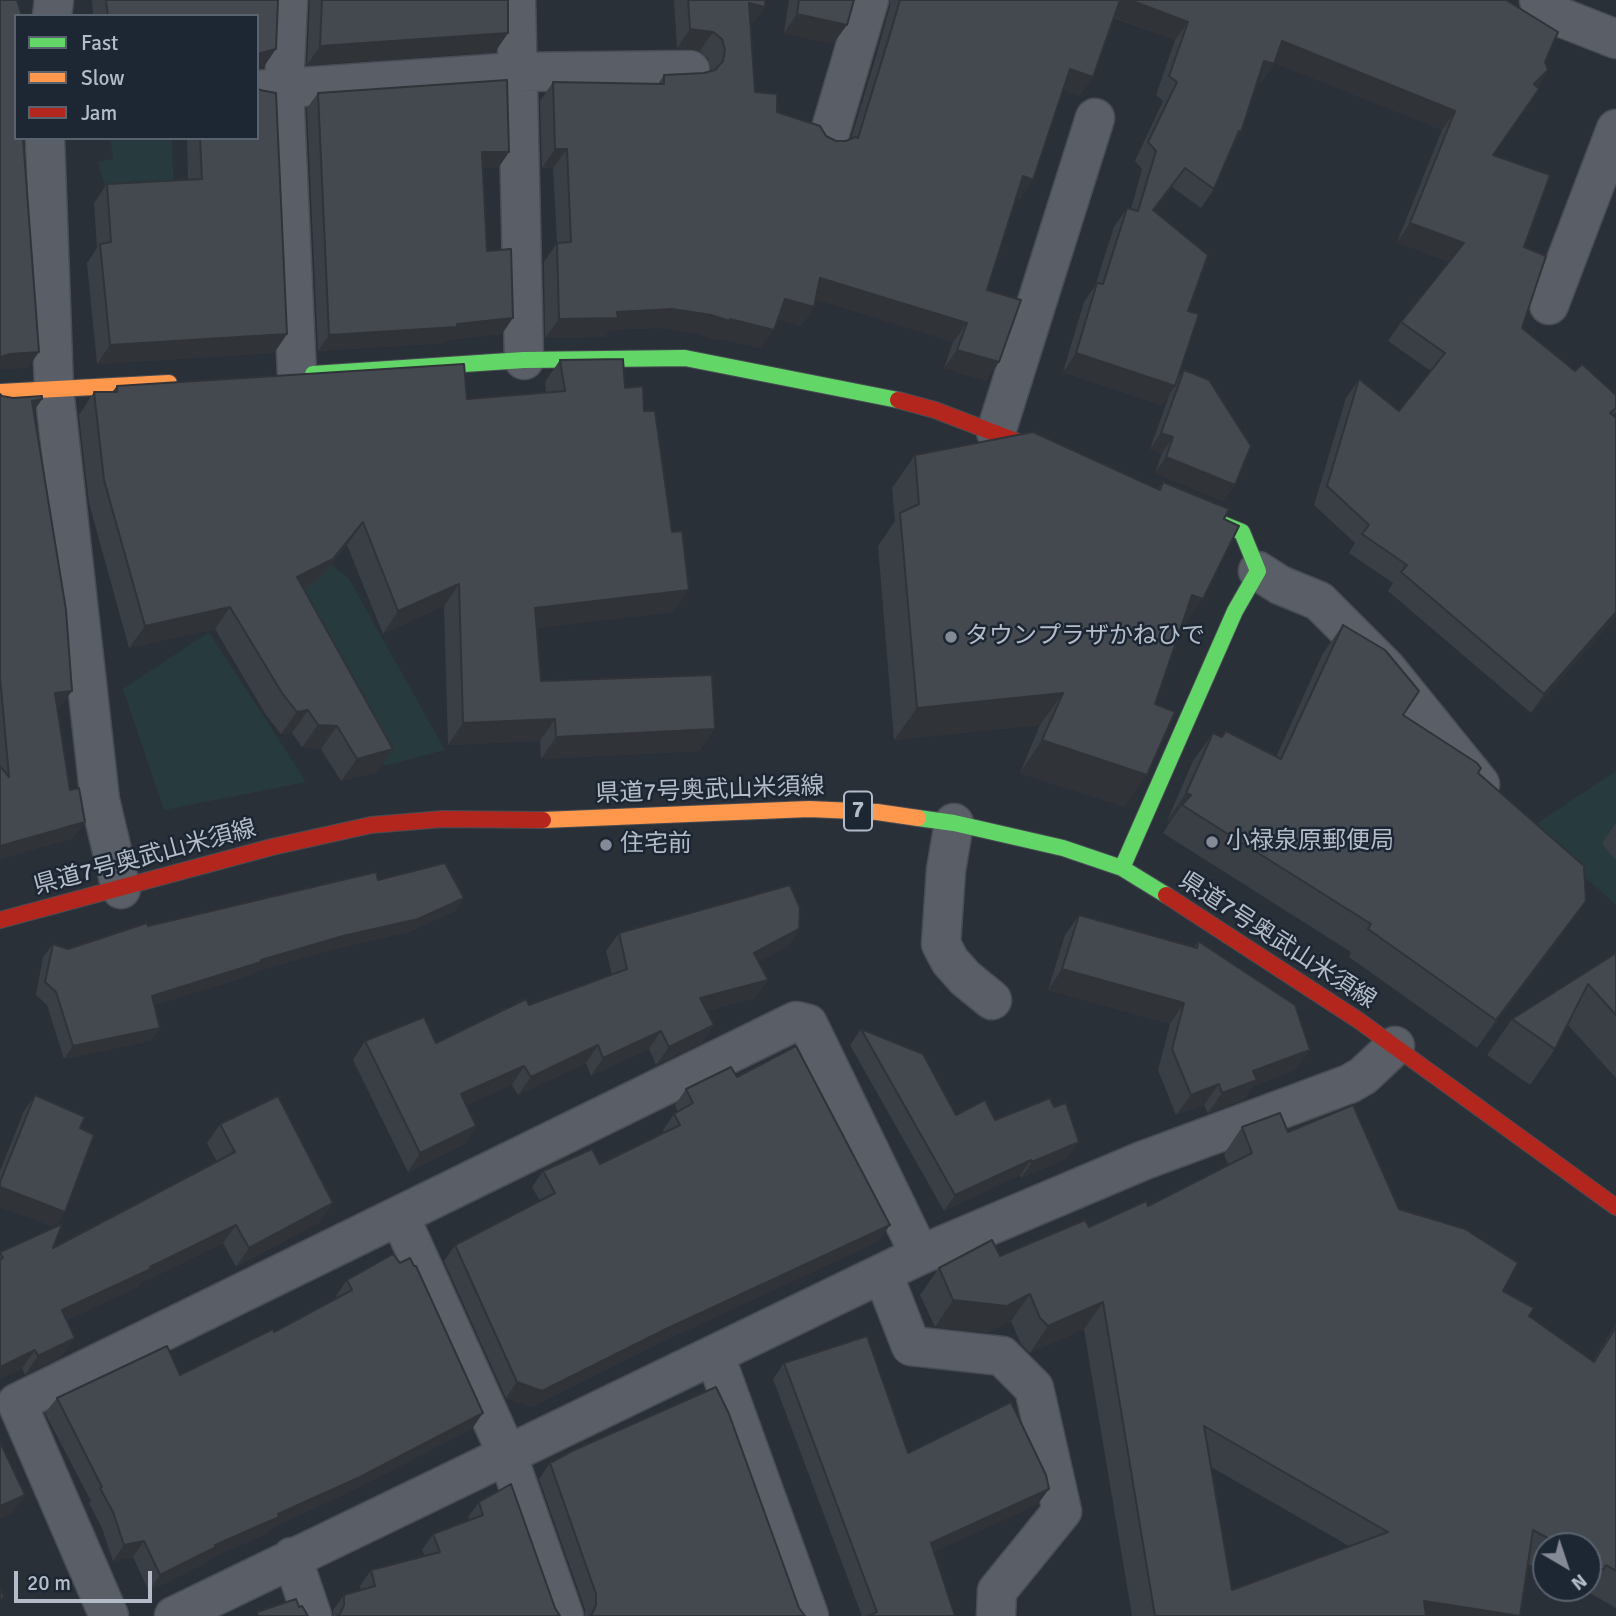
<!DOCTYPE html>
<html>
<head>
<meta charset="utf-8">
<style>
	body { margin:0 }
	#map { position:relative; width:1616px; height:1616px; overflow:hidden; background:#2a3038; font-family:Signika,sans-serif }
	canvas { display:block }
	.legend { position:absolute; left:14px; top:14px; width:245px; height:126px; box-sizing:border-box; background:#1d2633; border:2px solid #59626f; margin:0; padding:9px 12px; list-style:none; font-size:21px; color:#b4bcc9 }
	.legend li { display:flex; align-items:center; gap:14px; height:35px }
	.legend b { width:35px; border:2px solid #59626f }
	.north { position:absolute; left:1532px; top:1532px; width:70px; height:70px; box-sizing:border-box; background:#1d2633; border:2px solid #59626f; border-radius:50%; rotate:141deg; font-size:19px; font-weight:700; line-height:28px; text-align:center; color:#b4bcc9 }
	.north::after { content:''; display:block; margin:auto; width:24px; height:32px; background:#848b96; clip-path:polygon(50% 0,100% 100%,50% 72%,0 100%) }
	.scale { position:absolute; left:14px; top:1571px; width:138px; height:32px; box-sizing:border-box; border:4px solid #b4bcc9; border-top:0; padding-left:9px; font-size:21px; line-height:24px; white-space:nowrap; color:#b4bcc9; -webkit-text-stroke:5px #1d2633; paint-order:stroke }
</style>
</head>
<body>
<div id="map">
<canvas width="1616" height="1616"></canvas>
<ul class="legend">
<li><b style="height:9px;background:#63d668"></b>Fast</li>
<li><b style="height:9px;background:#ff974d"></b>Slow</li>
<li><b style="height:9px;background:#b3261e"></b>Jam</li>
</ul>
<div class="north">N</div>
<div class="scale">20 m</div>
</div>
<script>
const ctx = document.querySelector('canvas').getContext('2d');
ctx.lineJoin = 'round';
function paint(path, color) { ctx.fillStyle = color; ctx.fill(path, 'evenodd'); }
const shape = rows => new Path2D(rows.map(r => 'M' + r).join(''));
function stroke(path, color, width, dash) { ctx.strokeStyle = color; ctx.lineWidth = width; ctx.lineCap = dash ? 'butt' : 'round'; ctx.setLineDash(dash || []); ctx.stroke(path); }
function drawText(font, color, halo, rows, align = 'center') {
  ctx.font = font + ' Signika,"Noto Sans JP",sans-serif'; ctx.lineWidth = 5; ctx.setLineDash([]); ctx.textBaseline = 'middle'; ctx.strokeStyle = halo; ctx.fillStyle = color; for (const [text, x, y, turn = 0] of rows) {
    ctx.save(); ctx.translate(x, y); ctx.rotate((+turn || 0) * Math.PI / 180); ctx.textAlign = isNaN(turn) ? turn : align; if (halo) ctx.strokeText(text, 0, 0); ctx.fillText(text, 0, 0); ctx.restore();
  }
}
paint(shape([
	[110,138,172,138,174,193,108,198,98,162,113,159],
	[315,551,349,579,445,750,383,766,269,560],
	[209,632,306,782,164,810,123,689],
	[1616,771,1616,905,1530,828]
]), '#273a3e');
const street = shape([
	[288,0,284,88,297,375],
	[516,0,524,360],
	[1539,0,1560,17,1616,39],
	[52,16,54,0],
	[257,90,516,72,690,70],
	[45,138,54,389,100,800,121,889],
	[828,139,869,0],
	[1549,305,1616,129],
	[996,432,1095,118],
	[1258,571,1280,585,1319,601,1386,668,1480,784],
	[954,823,946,870,941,944,950,961,965,978,992,1000],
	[400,1217,507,1454,564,1616],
	[883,1274,911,1346,1002,1356,1034,1388,1062,1511,997,1591,996,1616],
	[715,1356,809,1616],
	[292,1557,312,1616],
	[109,1616,17,1403,796,1021,808,1024,920,1255],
	[174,1616,920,1255,1142,1161,1349,1084,1363,1076,1395,1046]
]);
const fast = shape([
	[313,374,524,360,685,358,898,400],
	[918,818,954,823,1063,848,1122,868,1166,895],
	[1122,868,1235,611,1258,571,1242,532,1188,510]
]);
const slow = shape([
	[0,392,169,383],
	[543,820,809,809,877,812,918,818]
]);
const jam = shape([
	[898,400,935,410,1057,457],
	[1166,895,1358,1020,1616,1207],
	[0,920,272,847,371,825,443,819,543,820]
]);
stroke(street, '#484c53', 41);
stroke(fast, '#484c53', 18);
stroke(slow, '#484c53', 18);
stroke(jam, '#484c53', 18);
stroke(street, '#5a5e66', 38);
stroke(fast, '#63d668', 16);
stroke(slow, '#ff974d', 16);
stroke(jam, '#b3261e', 16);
paint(shape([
	[92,0,278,0,263,68,257,69,257,16,93,16],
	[310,0,508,0,508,33,495,52,307,65],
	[674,0,765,0,765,7,751,25,755,92,777,112,836,141,846,141,851,139,877,53,890,6,890,0,1506,0,1545,62,1548,70,1493,155,1524,247,1522,328,1575,371,1616,395,1616,412,1613,416,1616,616,1531,713,1388,591,1393,583,1349,553,1355,543,1314,505,1346,398,1359,379,1399,411,1431,371,1388,341,1401,322,1449,262,1397,242,1442,130,1275,63,1261,83,1257,82,1241,132,1235,140,1214,189,1201,208,1172,187,1154,210,1188,311,1178,379,1184,370,1223,501,1155,473,1162,453,1150,449,1170,393,1162,405,1063,372,1084,302,1095,286,1114,227,1127,208,1131,209,1142,169,1135,161,1163,101,1156,95,1175,40,1114,18,1093,77,1079,96,1063,90,1020,199,1017,197,987,290,986,381,944,368,953,342,816,299,814,307,801,326,777,319,760,348,718,338,716,340,698,334,658,328,609,330,605,337,545,338,544,262,557,243,553,168,542,168,540,101,553,82,658,84,664,75,704,73,711,71,708,58,700,51,677,48],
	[789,0,854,0,833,44,784,33],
	[318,93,509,152,498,168,482,168,487,251,502,334,448,340,446,343,318,351,307,108],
	[187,138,257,138,287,334,274,353,97,364,87,263,97,248,94,203,107,184,188,179],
	[560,360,625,388,644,411,674,612,537,628,541,681,700,751,541,759,540,741,448,745,444,606,383,634,347,545,318,581,304,588,378,772,341,781,321,749,302,747,292,733,281,734,266,715,215,629,129,648,89,503,79,415,94,392,112,392,117,386,467,399,546,392,545,382],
	[0,394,2,396,13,398,42,399,33,412,60,707,58,708,70,790,85,822,73,838,0,859],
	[915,455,1158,489,1163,482,1180,631,1155,704,1125,807,1020,773,1040,725,894,740,878,546,895,521,892,488],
	[1343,625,1403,715,1478,773,1566,929,1477,1048,1349,957,1351,952,1163,833,1170,822,1167,821,1193,761,1213,733,1276,757,1323,653],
	[1616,823,1616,861,1602,843],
	[378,880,464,898,455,911,409,932,334,949,255,972,252,975,154,1005,160,1028,150,1041,64,1059,47,1005,36,995,43,957,53,944,68,949,148,926],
	[1079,915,1194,947,1198,941,1295,1070,1253,1086,1243,1100,1208,1113,1204,1105,1176,1115,1158,1070,1170,1024,1048,990,1065,935],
	[799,929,787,947,758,962,768,980,755,998,707,1011,714,1025,701,1043,656,1065,649,1049,591,1076,586,1063,518,1095,512,1085,466,1105,476,1126,464,1144,408,1172,353,1060,365,1041,436,1043,529,1005,612,974,606,951,619,933],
	[1616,953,1616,1078,1568,1025,1555,1049,1530,1085,1487,1055,1512,1019],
	[861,1029,956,1115,995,1120,1068,1158,1021,1178,1020,1175,944,1211,850,1045],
	[737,1077,879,1241,653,1346,531,1407,506,1398,444,1261,455,1245,540,1201,532,1187,543,1171,600,1164,664,1132,663,1130,674,1114,678,1112,675,1105,686,1089],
	[35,1095,80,1128,65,1212,54,1227,0,1207,0,1171,24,1111],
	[220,1124,320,1222,236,1267,223,1243,141,1283,138,1287,67,1320,62,1356,25,1375,22,1368,0,1379,0,1252,53,1248,217,1162,207,1143],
	[1242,1127,1288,1132,1399,1209,1503,1291,1529,1316,1593,1361,1616,1324,1616,1608,1588,1592,1584,1596,1570,1588,1588,1588,1588,1546,1546,1546,1546,1574,1528,1564,1520,1616,1132,1616,1084,1329,1030,1353,1021,1344,1011,1321,988,1332,935,1327,920,1295,939,1268,1000,1256,1148,1206,1228,1165,1224,1154],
	[1211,1467,1349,1546,1232,1590],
	[347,1280,472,1429,349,1492,272,1528,268,1533,208,1560,205,1563,149,1591,133,1557,113,1561,102,1528,89,1503,91,1501,45,1413,57,1398,180,1375,274,1332,337,1298,336,1296],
	[784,1363,908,1453,1038,1504,934,1552,955,1616,862,1616,773,1379],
	[550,1463,799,1608,805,1616,585,1616,585,1609,539,1479],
	[479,1502,560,1616,333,1616,333,1610,344,1595,361,1590,360,1586,371,1570,425,1556,422,1550,433,1534,469,1520,468,1517]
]), '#3a3f45');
paint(shape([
	[1118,0,1130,0,1188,22,1175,40,1108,15],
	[749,3,765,7,751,25,736,22],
	[797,14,847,25,833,44,784,33],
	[690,29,713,32,700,51,677,48],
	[508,33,495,52,307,65,320,46],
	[1282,41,1455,111,1442,130,1268,60],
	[276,49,263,68,257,69,257,54],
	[1264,61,1274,64,1261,83,1251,80],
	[1070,69,1093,77,1079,96,1057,88],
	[1548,70,1535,89,1534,84],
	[555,149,567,149,553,168,542,168],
	[482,152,509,152,498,168,471,168],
	[1023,176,1033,180,1020,199,1010,195],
	[1410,223,1464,243,1450,262,1397,242],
	[820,278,967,323,953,342,807,297],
	[785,299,814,307,801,326,772,318],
	[672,309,730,319,774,330,760,348,718,338,716,340,698,334,658,328,609,330,605,337,545,338,559,319,617,312],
	[513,318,502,334,448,340,446,343,318,351,329,335],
	[287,334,274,353,97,364,110,345],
	[957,350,999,362,986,381,944,368],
	[39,352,28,368,0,370,0,357,10,354],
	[1076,353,1175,386,1162,405,1063,372],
	[42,399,31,415,32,401],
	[1161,433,1173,437,1162,453,1150,449],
	[1166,457,1235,485,1223,501,1155,473],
	[363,522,347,545,318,581,282,599,297,577],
	[459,584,444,606,383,634,398,611],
	[689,590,674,612,520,630,535,608],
	[1192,595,1203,599,1180,631],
	[230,607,215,629,129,648,145,626],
	[1616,612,1616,616,1531,713,1544,694],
	[72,691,60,707,44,710,55,693],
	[1063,693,1040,725,894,740,917,708],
	[308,710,292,733,281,734,297,712],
	[555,719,540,741,448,745,463,723],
	[318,725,337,726,321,749,302,747],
	[715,729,700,751,541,759,556,737],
	[1042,740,1147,775,1125,807,1020,773],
	[393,749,378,772,341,781,357,759],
	[1186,793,1191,795,1182,805,1170,822,1167,821],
	[85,822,73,838,0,859,0,846],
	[464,898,455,911,409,932,334,949,255,972,252,975,143,1009,152,996,261,960],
	[1586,901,1566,929,1477,1048,1496,1020],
	[799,929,787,947,741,971,754,953],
	[1062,969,1184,1003,1170,1024,1048,990],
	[768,980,755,998,688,1016,700,998],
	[714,1025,701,1043,656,1065,669,1047],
	[160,1028,150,1041,64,1059,73,1046],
	[661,1031,649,1049,591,1076,603,1058],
	[598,1045,586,1063,518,1095,531,1077],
	[1310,1050,1295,1070,1253,1086,1243,1100,1208,1113,1222,1093,1253,1071],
	[524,1066,512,1085,449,1112,461,1094],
	[1219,1084,1204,1105,1176,1115,1191,1095],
	[476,1126,464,1144,408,1172,420,1153],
	[1079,1142,1068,1158,1021,1178,1032,1162],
	[1031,1160,1020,1175,944,1211,955,1195],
	[0,1187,65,1212,54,1227,0,1207],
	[333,1203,320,1222,236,1267,249,1248],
	[236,1225,223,1243,141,1283,138,1287,49,1329,62,1310],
	[890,1225,879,1241,653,1346,531,1407,506,1398,517,1382,664,1330],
	[1030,1294,1011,1321,988,1332,935,1327,953,1300],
	[1103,1302,1084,1329,1030,1353,1048,1326],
	[75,1338,62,1356,25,1375,38,1356],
	[35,1350,22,1368,0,1379,0,1367],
	[483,1413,472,1429,349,1492,272,1528,268,1533,208,1560,205,1563,149,1591,160,1575,215,1545],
	[1049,1489,1038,1504,920,1559,931,1543],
	[25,1495,12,1514,0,1519,0,1506],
	[144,1541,133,1557,113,1561,124,1545],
	[1424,1601,1520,1616,1413,1616]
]), '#303338');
const building = shape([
	[0,0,17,0,22,16,16,16,16,138,23,138,39,352,10,354,0,357,0,0],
	[106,0,278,0,276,49,257,54,257,16,108,16,106,0],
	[322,0,508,0,508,33,320,46,322,0],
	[688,0,765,0,765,7,749,3,755,92,777,94,777,112,820,126,826,136,836,141,846,141,855,137,858,138,890,34,900,0,1120,0,1093,77,1070,69,1033,180,1023,176,987,290,1021,300,999,362,957,350,967,323,820,278,814,307,785,299,774,330,730,319,730,321,711,315,672,309,617,312,618,318,559,319,557,243,571,242,567,149,555,149,553,82,664,84,664,75,704,73,715,70,723,61,725,50,722,39,713,32,690,29,688,0],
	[799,0,854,0,847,25,797,14,799,0],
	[1130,0,1506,0,1558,32,1545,62,1548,70,1534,84,1539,89,1493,155,1550,175,1524,247,1546,256,1522,328,1575,371,1582,364,1616,395,1616,408,1610,413,1616,418,1616,612,1544,694,1401,572,1407,565,1362,534,1369,525,1327,486,1359,379,1399,411,1445,353,1401,322,1464,243,1410,223,1455,111,1282,41,1274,64,1264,61,1241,132,1239,131,1214,189,1185,168,1153,210,1208,255,1188,311,1199,314,1175,386,1076,353,1097,283,1103,284,1127,208,1138,211,1156,151,1148,142,1177,82,1169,76,1188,22,1130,0],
	[507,80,509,152,482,152,487,251,511,249,513,318,457,324,457,327,329,335,318,93,507,80],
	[257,88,260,90,276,93,287,334,110,345,100,244,111,242,107,184,202,179,200,138,257,138,257,88],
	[623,359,625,388,643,386,644,411,655,411,672,532,682,531,689,590,535,608,541,681,712,675,715,729,556,737,555,719,463,723,459,584,398,611,363,522,333,559,297,577,393,749,357,759,337,726,318,725,308,710,297,712,282,693,230,607,145,626,104,480,94,392,117,392,117,386,464,364,467,399,565,391,560,360,623,359],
	[1184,370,1209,380,1251,446,1235,485,1166,457,1173,437,1161,433,1184,370],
	[0,394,2,396,13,398,42,396,42,399,32,401,66,610,72,691,55,693,70,790,79,788,85,822,0,846,0,766,9,777,0,676,0,394],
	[1033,432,1160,490,1163,482,1229,509,1224,519,1239,526,1203,599,1192,595,1155,704,1175,712,1147,775,1042,740,1063,693,917,708,900,513,919,504,915,455,1033,432],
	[1343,625,1385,650,1419,691,1403,715,1477,763,1481,768,1478,773,1584,866,1586,901,1496,1020,1368,929,1371,924,1182,805,1191,795,1186,793,1213,733,1222,737,1226,731,1281,759,1343,625],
	[445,863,464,898,418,919,343,936,261,960,261,962,152,996,160,1028,73,1046,56,992,45,982,53,944,68,949,147,923,148,926,376,872,378,880,445,863],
	[790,885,800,908,799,929,754,953,768,980,700,998,714,1025,669,1047,661,1031,603,1058,598,1045,531,1077,524,1066,461,1094,476,1126,420,1153,365,1041,424,1017,436,1043,526,999,529,1005,627,969,619,933,790,885],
	[1079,915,1197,948,1198,941,1295,1005,1310,1050,1253,1071,1257,1080,1222,1093,1219,1084,1191,1095,1172,1049,1184,1003,1062,969,1079,915],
	[1616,953,1616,1015,1588,984,1555,1049,1512,1019,1616,953],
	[861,1029,923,1054,956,1115,985,1100,995,1120,1050,1098,1054,1107,1066,1103,1079,1142,1032,1162,1031,1160,955,1195,861,1029],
	[796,1046,890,1225,664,1330,542,1391,517,1382,455,1245,555,1193,543,1171,592,1149,600,1164,680,1125,674,1114,693,1103,686,1089,731,1067,737,1077,796,1046],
	[35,1095,85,1117,80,1128,94,1135,65,1212,0,1187,0,1182,35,1095],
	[278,1096,333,1203,249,1248,236,1225,150,1267,151,1269,62,1310,75,1338,38,1356,35,1350,0,1367,0,1260,3,1258,0,1252,62,1224,53,1248,235,1152,220,1124,278,1096],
	[1353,1105,1399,1209,1465,1229,1518,1263,1503,1291,1534,1308,1529,1316,1594,1362,1616,1327,1616,1571,1606,1565,1603,1570,1588,1561,1588,1546,1562,1546,1533,1530,1520,1616,1424,1601,1426,1616,1155,1616,1103,1302,1048,1326,1040,1318,1030,1294,1007,1306,953,1300,939,1268,992,1240,1000,1256,1085,1220,1089,1227,1146,1201,1148,1206,1252,1153,1242,1127,1280,1113,1288,1132,1353,1105],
	[1204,1426,1388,1532,1232,1590,1204,1426],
	[393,1254,400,1263,410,1258,414,1266,416,1266,483,1413,360,1477,278,1514,279,1517,215,1545,216,1547,160,1575,144,1541,124,1545,113,1512,100,1488,102,1487,57,1398,167,1346,180,1375,273,1329,274,1332,352,1290,347,1280,393,1254],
	[867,1336,908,1453,1011,1402,1046,1475,1049,1489,931,1543,955,1616,868,1616,877,1612,784,1363,867,1336],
	[716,1387,729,1414,799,1608,805,1616,589,1616,592,1614,596,1605,596,1594,550,1463,574,1450,716,1387],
	[0,1442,25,1495,0,1506,0,1442],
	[511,1484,555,1608,560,1616,337,1616,340,1614,344,1605,344,1595,375,1586,371,1570,440,1552,433,1534,483,1515,479,1502,511,1484],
	[0,1589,4,1597,0,1599,0,1589],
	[296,1599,299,1607,302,1606,308,1616,258,1616,257,1612,296,1599]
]);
paint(building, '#444950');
stroke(building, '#303338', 2);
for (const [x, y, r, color] of [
	[951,637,7,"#848b96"],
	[1212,842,7,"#848b96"],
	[606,845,7,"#848b96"]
]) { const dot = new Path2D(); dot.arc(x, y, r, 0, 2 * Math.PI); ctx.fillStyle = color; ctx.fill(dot); stroke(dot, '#1d2633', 2.5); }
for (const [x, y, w] of [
	[858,811,28]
]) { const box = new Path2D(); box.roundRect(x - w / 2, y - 19.5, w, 39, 5); ctx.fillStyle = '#1d2633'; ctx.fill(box); stroke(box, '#b4bcc9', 2); }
drawText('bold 23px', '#b4bcc9', null, [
	["7",858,811]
]);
drawText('24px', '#b4bcc9', '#1d2633', [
	["タウンプラザかねひで",965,637],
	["小禄泉原郵便局",1226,842],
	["住宅前",620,845]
], 'left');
drawText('24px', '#b4bcc9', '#1d2633', [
	["県道7号奥武山米須線",710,791,-2],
	["県道7号奥武山米須線",145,858,-15],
	["県道7号奥武山米須線",1277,941,33]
]);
</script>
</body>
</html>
